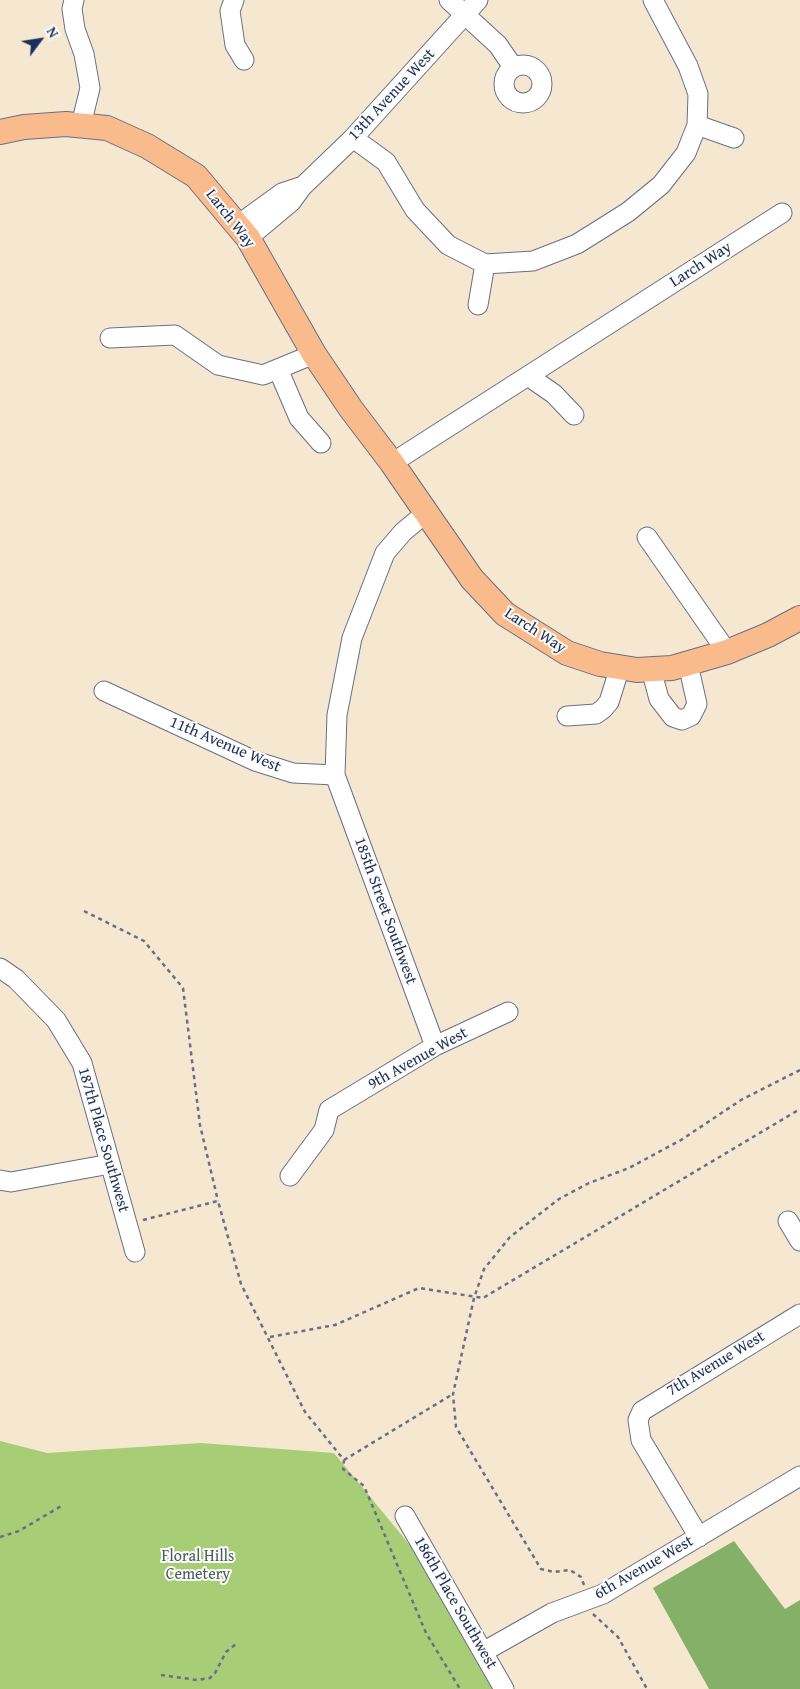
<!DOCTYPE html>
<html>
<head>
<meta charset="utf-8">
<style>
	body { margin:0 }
	#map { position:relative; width:800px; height:1689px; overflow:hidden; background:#f6e7d1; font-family:"Gentium Book Plus",serif }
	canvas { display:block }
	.north { position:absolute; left:15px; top:15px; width:50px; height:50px; -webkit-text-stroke:4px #fdfcf7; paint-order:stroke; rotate:59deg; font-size:14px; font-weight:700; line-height:20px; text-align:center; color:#1b2f5e }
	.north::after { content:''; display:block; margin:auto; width:18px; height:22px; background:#1b2f5e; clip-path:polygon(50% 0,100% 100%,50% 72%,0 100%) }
</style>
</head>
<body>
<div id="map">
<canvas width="800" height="1689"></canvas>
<div class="north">N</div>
</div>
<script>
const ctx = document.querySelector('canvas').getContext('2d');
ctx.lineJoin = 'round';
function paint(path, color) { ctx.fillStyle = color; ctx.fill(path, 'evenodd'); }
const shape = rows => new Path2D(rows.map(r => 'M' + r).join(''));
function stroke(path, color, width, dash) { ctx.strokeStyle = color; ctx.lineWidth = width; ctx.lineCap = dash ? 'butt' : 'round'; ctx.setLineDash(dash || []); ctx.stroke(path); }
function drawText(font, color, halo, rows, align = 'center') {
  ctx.font = font + ' "Gentium Book Plus",serif'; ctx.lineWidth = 4; ctx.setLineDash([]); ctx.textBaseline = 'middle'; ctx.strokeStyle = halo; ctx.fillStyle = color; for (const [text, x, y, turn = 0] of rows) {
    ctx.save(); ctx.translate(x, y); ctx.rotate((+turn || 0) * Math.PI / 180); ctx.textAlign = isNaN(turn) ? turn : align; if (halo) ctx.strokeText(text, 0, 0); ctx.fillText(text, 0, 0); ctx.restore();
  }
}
paint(shape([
	[0,1441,47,1453,201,1443,334,1453,446,1589,503,1689,0,1689]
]), '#a7cd77');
paint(shape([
	[734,1541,785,1609,800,1600,800,1689,709,1689,653,1588]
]), '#85b068');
const minor = shape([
	[74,0,72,9,75,29,84,54,90,88,81,125],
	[234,0,230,11,235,45,244,60],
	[449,0,498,45,513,67],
	'504 84a19 19 0 1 1 38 0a19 19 0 1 1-38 0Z',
	[697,125,734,138],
	[353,138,386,162,415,210,448,245,485,264,478,305],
	[238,225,282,193,300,187],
	[248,238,291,202,302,187,353,138,478,0],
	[485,264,533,261,577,244,628,212,661,185,686,153,697,125,698,94,688,66,653,0],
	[110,338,175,335,218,365,263,375,314,354],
	[278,369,299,418,321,443],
	[528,376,554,394,574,415],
	[392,463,782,213],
	[427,512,403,532,385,553,352,638,337,715,335,775,435,1046],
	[647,537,727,652],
	[651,669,659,699,673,717,682,720,691,716,697,704,688,664],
	[104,691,255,761,293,773,335,775],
	[567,716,596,714,603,709,609,702,620,667],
	[0,968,16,979,56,1020,82,1063,135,1252],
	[290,1176,324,1130,329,1110,435,1046,508,1012],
	[0,1180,11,1182,110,1164],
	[788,1221,800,1241],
	[405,1516,504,1689],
	[699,1537,641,1440,638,1420,642,1411,800,1314],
	[483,1652,552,1613,603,1594,800,1476]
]);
const major = shape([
	[0,132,24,127,66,124,107,128,147,146,196,176,248,238,314,354,351,409,392,463,472,579,505,614,567,653,600,664,637,670,672,668,727,652,768,635,800,618]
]);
stroke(minor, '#686f86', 21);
stroke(major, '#686f86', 26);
stroke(shape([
	[84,911,144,941,183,988,200,1125,218,1201],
	[143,1220,218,1201,241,1284,305,1412,344,1460,343,1469,364,1486,426,1633,460,1689],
	[270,1337,335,1325,419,1288,483,1298,800,1109],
	[344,1460,453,1394],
	[0,1537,19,1531,63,1505],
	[584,1585,581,1577,570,1570,554,1572,541,1569,456,1427,453,1394,474,1298,484,1269,510,1237,559,1199,589,1183,629,1168,681,1140,741,1100,800,1070],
	[593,1614,618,1637,647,1689],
	[161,1675,197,1680,210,1678,215,1673,226,1652,236,1644]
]), '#686f86', 2.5, [4, 4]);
stroke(minor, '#fff', 19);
stroke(major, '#fabb8c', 24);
drawText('16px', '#1b2f5e', '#fdfcf7', [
	["13th Avenue West",392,95,-47],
	["Larch Way",230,219,52],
	["Larch Way",701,265,-33],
	["Larch Way",535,631,33],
	["11th Avenue West",225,745,23],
	["185th Street Southwest",385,911,70],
	["9th Avenue West",418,1059,-29],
	["187th Place Southwest",103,1140,74],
	["7th Avenue West",716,1364,-31],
	["6th Avenue West",644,1568,-30],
	["186th Place Southwest",455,1603,60]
]);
drawText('16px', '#455e66', '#fdfcf7', [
	["Floral Hills",198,1557],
	["Cemetery",198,1575]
]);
</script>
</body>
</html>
